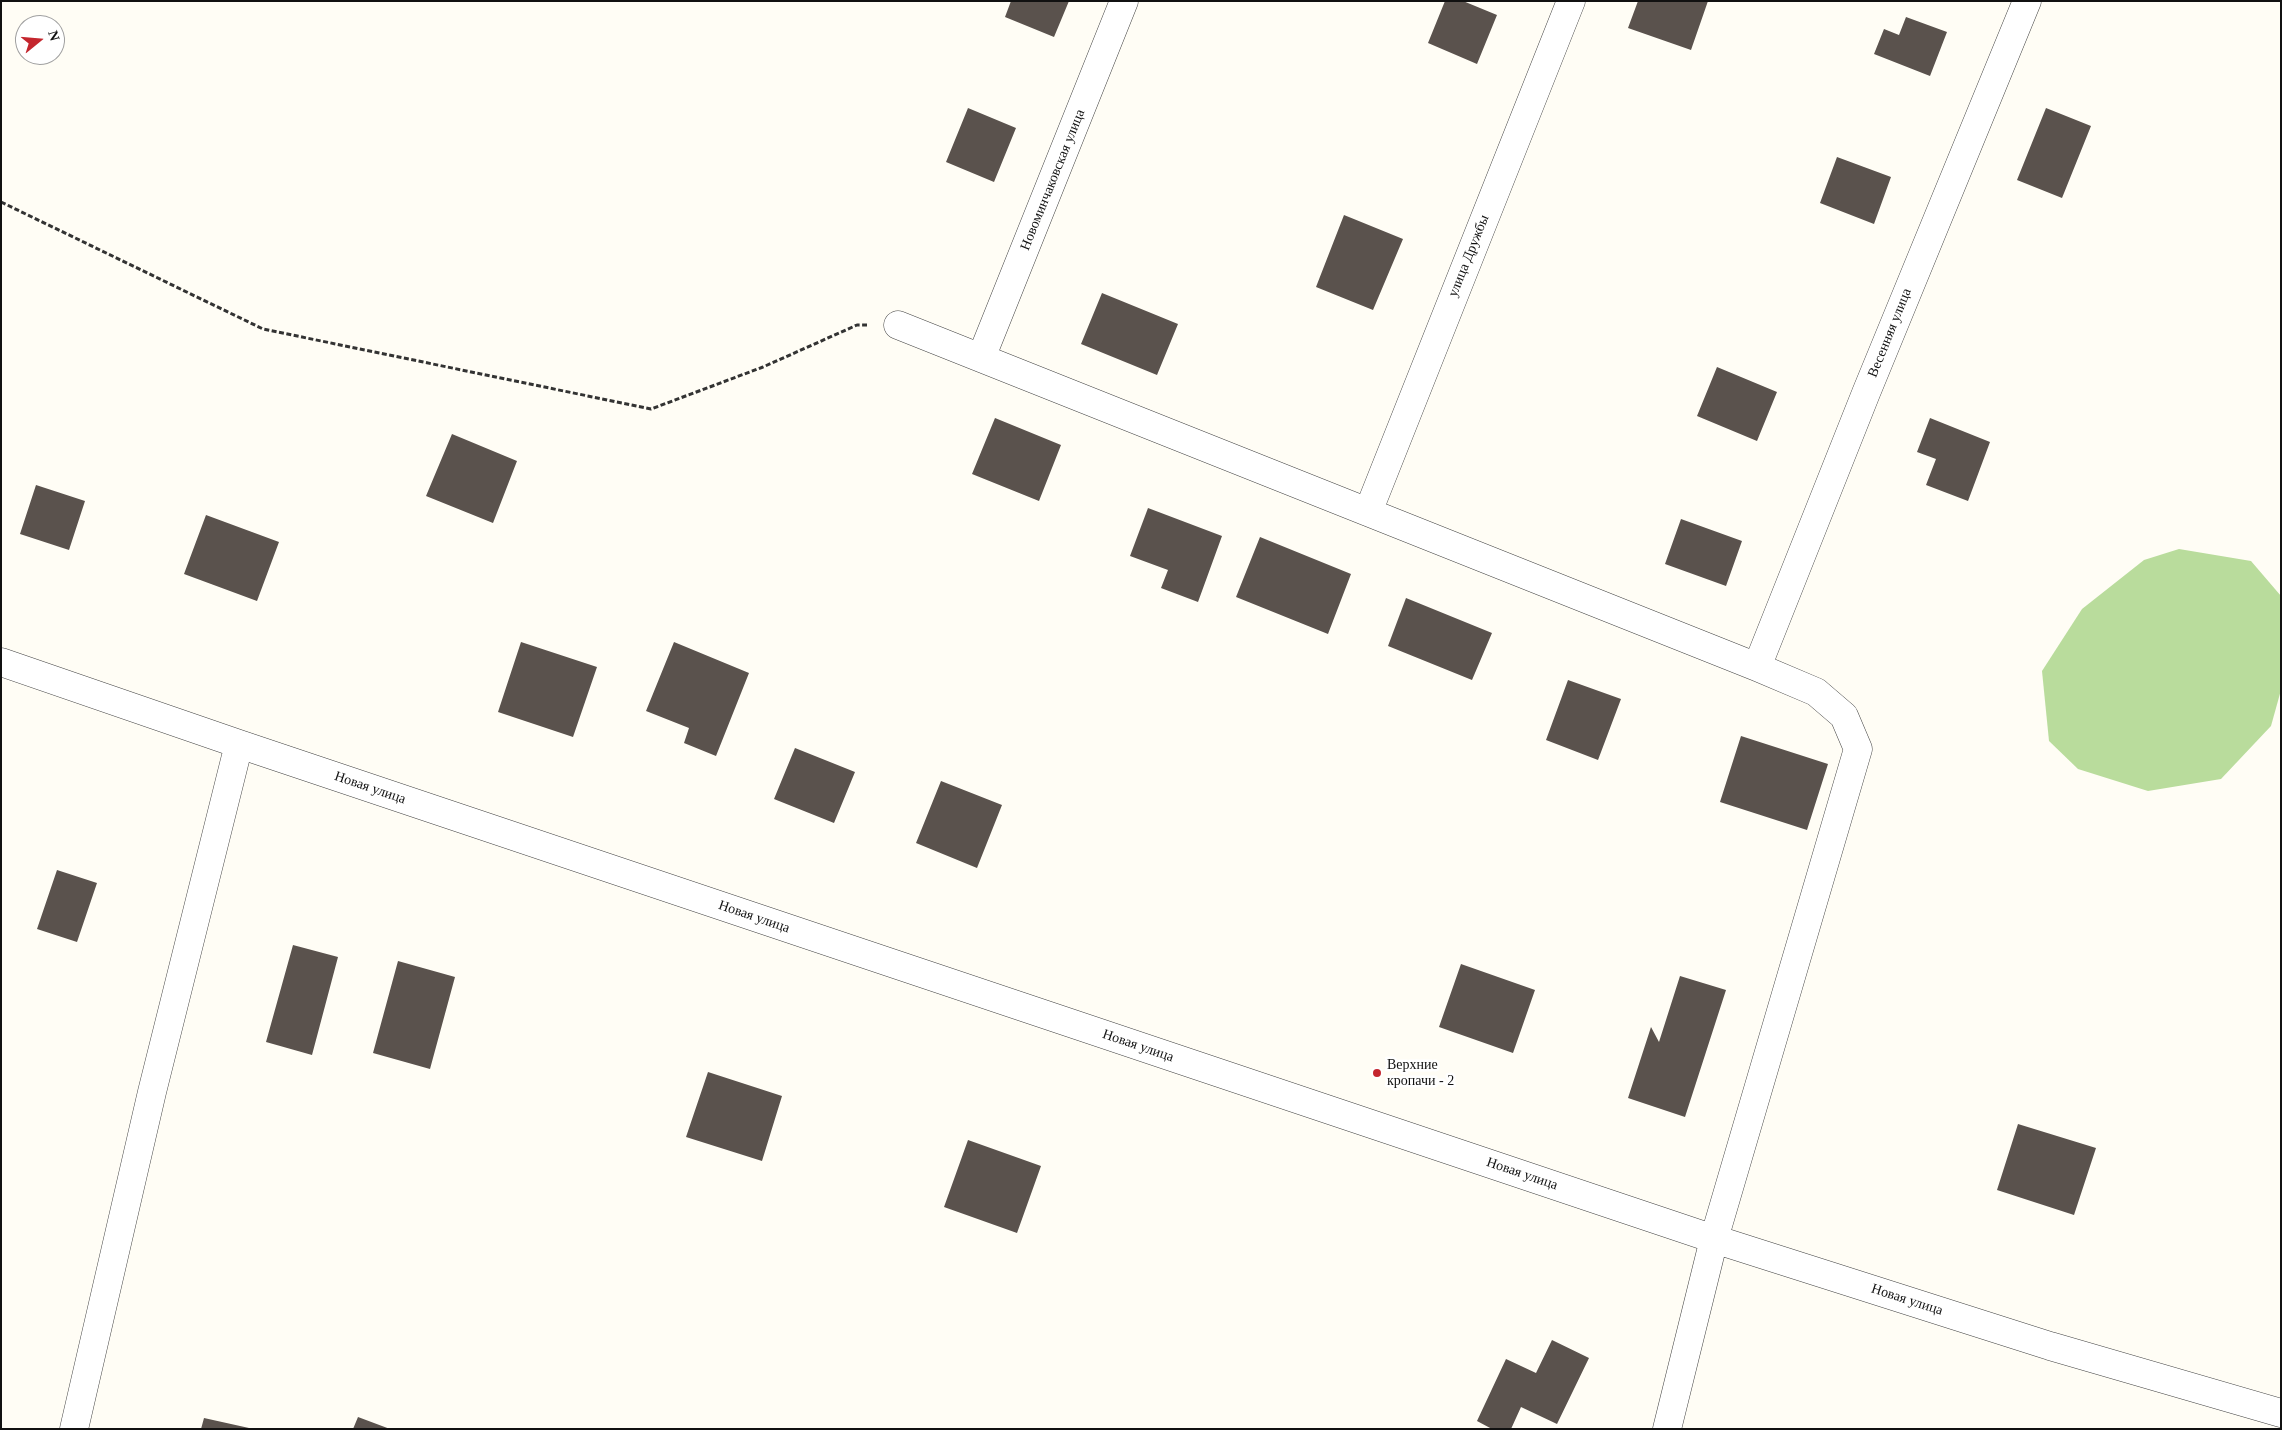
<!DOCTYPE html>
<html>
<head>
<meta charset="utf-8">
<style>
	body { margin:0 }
	#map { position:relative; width:2282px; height:1430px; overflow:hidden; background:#fffdf5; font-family:"Times New Roman",serif }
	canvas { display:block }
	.frame { position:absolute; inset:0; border:2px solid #111; pointer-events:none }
	.north { position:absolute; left:15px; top:15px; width:50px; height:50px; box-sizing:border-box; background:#fff; border:1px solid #a0a0a0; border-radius:50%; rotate:73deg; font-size:14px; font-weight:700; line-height:20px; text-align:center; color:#111 }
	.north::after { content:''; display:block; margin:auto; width:18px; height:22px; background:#c4262e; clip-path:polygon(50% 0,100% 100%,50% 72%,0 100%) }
</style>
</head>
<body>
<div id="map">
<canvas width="2282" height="1430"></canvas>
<div class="frame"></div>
<div class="north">N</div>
</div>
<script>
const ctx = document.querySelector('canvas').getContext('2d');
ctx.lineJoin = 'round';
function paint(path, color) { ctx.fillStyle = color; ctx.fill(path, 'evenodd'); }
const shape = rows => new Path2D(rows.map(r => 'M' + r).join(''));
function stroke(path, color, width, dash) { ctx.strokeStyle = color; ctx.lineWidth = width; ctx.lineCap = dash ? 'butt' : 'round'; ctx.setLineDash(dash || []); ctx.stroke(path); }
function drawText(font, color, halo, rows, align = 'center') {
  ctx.font = font + ' "Times New Roman",serif'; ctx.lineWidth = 5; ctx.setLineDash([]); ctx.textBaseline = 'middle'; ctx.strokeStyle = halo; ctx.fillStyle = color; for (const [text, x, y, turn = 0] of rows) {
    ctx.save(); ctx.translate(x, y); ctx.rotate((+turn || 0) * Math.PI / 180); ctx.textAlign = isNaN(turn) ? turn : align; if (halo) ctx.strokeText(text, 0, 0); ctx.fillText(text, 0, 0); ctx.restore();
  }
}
paint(shape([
	[2179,549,2251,561,2281,596,2281,690,2271,726,2221,779,2148,791,2078,769,2049,741,2042,671,2082,609,2144,560]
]), '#b9dc9c');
paint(shape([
	[1011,1,1069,1,1054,37,1005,17],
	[1445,1,1463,1,1497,15,1477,64,1428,43],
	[1638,1,1708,1,1691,50,1628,28],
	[1906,17,1947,32,1930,76,1874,54,1884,29,1899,35],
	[968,108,1016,128,994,182,946,162],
	[2046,108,2091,126,2062,198,2017,180],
	[1837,157,1891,177,1874,224,1820,203],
	[1344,215,1403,239,1373,310,1316,287],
	[1102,293,1178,324,1157,375,1081,344],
	[1717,367,1777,392,1757,441,1697,416],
	[995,418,1061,445,1039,501,972,474],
	[1930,418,1990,442,1968,501,1926,485,1936,459,1917,452],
	[452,434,517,461,493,523,426,496],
	[36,485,85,501,69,550,20,534],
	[1148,508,1222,536,1198,602,1161,588,1168,570,1130,556],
	[206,515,279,542,257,601,184,574],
	[1681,519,1742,541,1726,586,1665,564],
	[1260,537,1351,574,1328,634,1236,597],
	[1406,598,1492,633,1472,680,1388,646],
	[521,642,597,667,573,737,498,712],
	[674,642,749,673,716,756,684,743,689,728,646,711],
	[1568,680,1621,699,1598,760,1546,740],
	[1741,736,1828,764,1807,830,1720,802],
	[795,748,855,772,834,823,774,799],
	[941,781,1002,805,977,868,916,843],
	[57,870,97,883,77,942,37,929],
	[293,945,338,957,312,1055,266,1042],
	[398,961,455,977,430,1069,373,1053],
	[1461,964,1535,990,1513,1053,1439,1027],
	[1680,976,1726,990,1685,1117,1628,1098,1651,1027,1659,1042],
	[708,1072,782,1096,762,1161,686,1137],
	[2018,1124,2096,1148,2074,1215,1997,1190],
	[968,1140,1041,1166,1017,1233,944,1207],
	[1552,1340,1589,1358,1557,1424,1521,1407,1511,1429,1492,1429,1477,1421,1506,1359,1536,1373],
	[358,1417,390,1429,353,1429],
	[204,1418,249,1428,248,1429,201,1429]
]), '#5a524d');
const minor = shape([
	[898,325,1757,667,1816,692,1844,716,1858,749,1714,1239,1667,1429],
	[981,358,1124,1],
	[1368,512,1571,1],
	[1,662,239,744,1714,1239,2050,1346,2281,1413],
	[1757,667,1866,393,2027,1],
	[74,1429,152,1092,239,744]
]);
stroke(minor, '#444', 29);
stroke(shape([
	[1,202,263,329,651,409,763,367,857,325,867,325]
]), '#333', 3, [5, 2.5]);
stroke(minor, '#fff', 28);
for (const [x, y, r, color] of [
	[1377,1073,5,"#c4262e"]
]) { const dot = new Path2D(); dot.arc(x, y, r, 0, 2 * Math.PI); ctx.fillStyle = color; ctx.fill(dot); stroke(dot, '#fff', 2); }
drawText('14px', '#111', '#fff', [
	["Новоминчаковская улица",1053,180,-68],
	["улица Дружбы",1469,256,-68],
	["Весенняя улица",1890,333,-68],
	["Новая улица",370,788,19],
	["Новая улица",754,917,19],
	["Новая улица",1138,1046,19],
	["Новая улица",1522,1174,19],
	["Новая улица",1907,1300,18]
]);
drawText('14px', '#111', '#fff', [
	["Верхние",1387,1065],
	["кропачи - 2",1387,1081]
], 'left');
</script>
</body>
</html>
